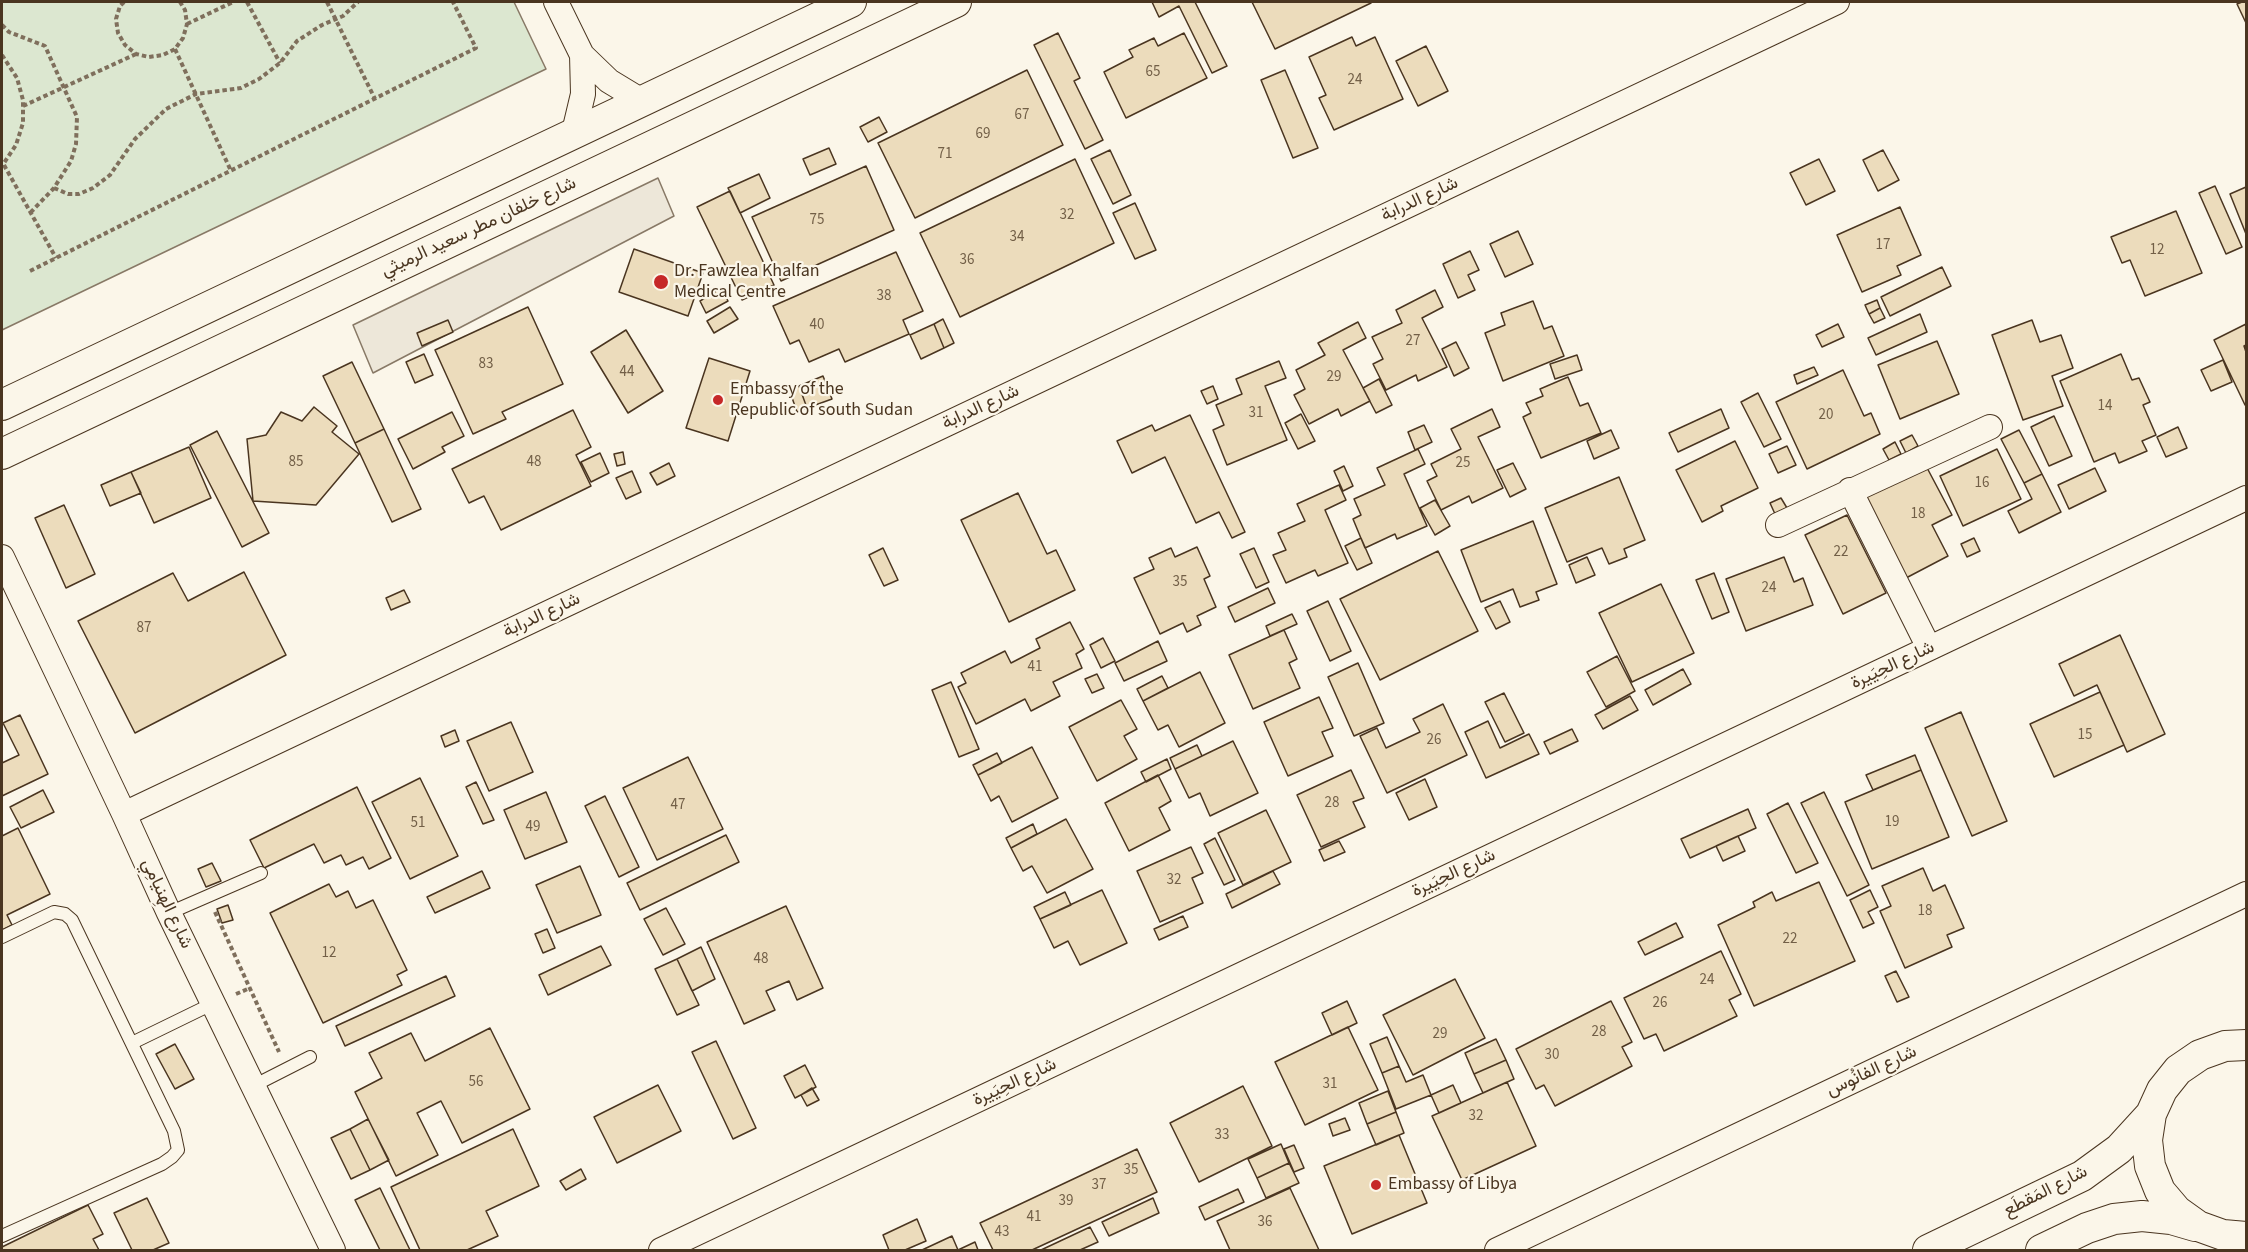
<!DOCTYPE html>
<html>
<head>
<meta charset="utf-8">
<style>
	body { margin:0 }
	#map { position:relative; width:2248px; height:1252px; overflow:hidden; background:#fbf6e9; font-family:"Source Sans 3",sans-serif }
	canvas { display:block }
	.frame { position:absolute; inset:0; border:3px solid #4a3520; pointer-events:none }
</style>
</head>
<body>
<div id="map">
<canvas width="2248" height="1252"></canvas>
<div class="frame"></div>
</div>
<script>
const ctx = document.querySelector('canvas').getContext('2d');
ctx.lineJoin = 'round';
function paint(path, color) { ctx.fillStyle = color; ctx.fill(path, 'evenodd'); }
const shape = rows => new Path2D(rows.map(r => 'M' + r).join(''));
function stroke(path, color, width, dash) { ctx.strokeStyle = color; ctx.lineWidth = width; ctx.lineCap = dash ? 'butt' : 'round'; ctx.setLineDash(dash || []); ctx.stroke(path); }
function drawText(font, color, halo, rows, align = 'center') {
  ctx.font = font + ' "Source Sans 3",Vazirmatn,sans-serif'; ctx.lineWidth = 4.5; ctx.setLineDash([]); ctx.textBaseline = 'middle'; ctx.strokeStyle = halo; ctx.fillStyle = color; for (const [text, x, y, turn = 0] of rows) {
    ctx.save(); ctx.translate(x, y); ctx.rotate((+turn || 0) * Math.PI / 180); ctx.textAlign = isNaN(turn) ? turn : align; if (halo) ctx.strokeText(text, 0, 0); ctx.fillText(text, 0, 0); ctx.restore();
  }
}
const green = shape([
	[2,2,514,2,546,69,2,330,2,2]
]);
paint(green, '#dce7d0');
stroke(green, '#887966', 1.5);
const parking = shape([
	[658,178,674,216,373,373,353,325,658,178]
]);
paint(parking, '#ede7d9');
stroke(parking, '#887966', 1.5);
const building = shape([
	[1152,2,1195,2,1227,66,1212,73,1179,6,1159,17,1152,2],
	[1252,2,1371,2,1371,3,1275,49,1252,2],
	[2242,2,2246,2,2246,23,2237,4,2242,2],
	[1058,33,1080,78,1074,81,1103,140,1085,149,1034,45,1058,33],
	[1184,33,1207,78,1126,118,1104,72,1133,57,1129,50,1154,38,1158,46,1184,33],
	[1352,37,1356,46,1375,37,1403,99,1334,130,1319,98,1326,95,1309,57,1352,37],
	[1426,46,1448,91,1418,106,1396,61,1426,46],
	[1027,70,1063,145,915,218,878,143,1027,70],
	[1285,70,1318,148,1293,158,1261,80,1285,70],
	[879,117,887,132,868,142,860,127,879,117],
	[829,148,836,164,810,175,803,159,829,148],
	[1110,150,1131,195,1113,204,1091,159,1110,150],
	[1883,150,1899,180,1878,191,1863,160,1883,150],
	[1075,159,1114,243,960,317,920,233,1075,159],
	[1819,159,1835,191,1806,205,1790,173,1819,159],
	[866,166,894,230,781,281,752,217,866,166],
	[759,174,770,198,740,213,728,188,759,174],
	[2215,186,2242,247,2226,254,2199,193,2215,186],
	[2246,187,2246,234,2230,194,2246,187],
	[730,191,774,285,742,300,697,207,730,191],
	[1135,203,1156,250,1135,259,1113,213,1135,203],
	[1900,207,1921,255,1897,266,1901,275,1862,292,1837,235,1900,207],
	[2176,211,2202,273,2145,296,2130,260,2122,263,2111,237,2176,211],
	[1518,231,1533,264,1505,277,1490,244,1518,231],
	[634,249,703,273,688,316,619,292,634,249],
	[1470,251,1479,270,1468,275,1475,290,1458,298,1443,264,1470,251],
	[896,252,923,311,903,320,909,334,845,362,839,349,809,362,799,340,790,344,773,306,896,252],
	[1942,267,1951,286,1890,316,1881,297,1942,267],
	[721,288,728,301,706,313,700,301,721,288],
	[1435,290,1443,307,1422,318,1447,367,1418,381,1416,375,1386,390,1373,364,1383,359,1372,337,1402,323,1396,310,1435,290],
	[1877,300,1880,308,1869,314,1865,305,1877,300],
	[1533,301,1544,329,1552,326,1564,356,1503,381,1485,333,1505,325,1501,313,1533,301],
	[528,307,563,384,502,412,506,419,473,434,435,350,528,307],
	[730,307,738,319,714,333,707,321,730,307],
	[1880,308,1885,318,1874,323,1869,314,1880,308],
	[1920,314,1927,332,1876,355,1868,338,1920,314],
	[943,319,954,343,944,348,934,324,943,319],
	[448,320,453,332,422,346,417,333,448,320],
	[2032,320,2040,342,2061,335,2073,368,2052,376,2063,406,2023,420,1992,335,2032,320],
	[1358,322,1366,338,1343,350,1370,401,1341,416,1338,409,1309,424,1294,395,1305,389,1296,370,1325,355,1318,343,1358,322],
	[934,324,944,348,921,359,910,335,934,324],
	[1838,324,1844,337,1822,347,1816,335,1838,324],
	[2246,324,2246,345,2244,346,2246,352,2246,404,2245,405,2214,340,2246,324],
	[626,330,663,391,628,413,591,352,626,330],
	[1937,341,1959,394,1900,419,1878,365,1937,341],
	[1456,342,1469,368,1454,376,1442,349,1456,342],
	[424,354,433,375,415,383,406,362,424,354],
	[2121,354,2132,380,2139,378,2150,402,2143,405,2156,435,2142,441,2147,451,2119,463,2115,453,2094,462,2060,381,2121,354],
	[1577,355,1582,370,1555,379,1550,364,1577,355],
	[709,358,750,371,728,441,686,428,709,358],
	[2223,360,2232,382,2211,391,2201,370,2223,360],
	[1279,361,1286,378,1265,386,1287,440,1227,465,1213,430,1224,425,1216,405,1242,394,1236,379,1279,361],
	[352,362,384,429,355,443,323,376,352,362],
	[1814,367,1818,375,1797,384,1794,375,1814,367],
	[1843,370,1864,416,1871,413,1880,434,1807,469,1776,402,1843,370],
	[823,376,832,399,807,408,799,386,823,376],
	[1568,377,1580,406,1588,403,1601,433,1541,458,1523,417,1531,413,1526,403,1543,396,1540,389,1568,377],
	[1379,379,1392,405,1376,413,1363,388,1379,379],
	[799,386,807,408,797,412,789,389,799,386],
	[1213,386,1218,399,1207,404,1201,391,1213,386],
	[1758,393,1781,439,1764,447,1741,402,1758,393],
	[314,407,337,426,332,432,359,454,316,505,253,501,247,439,266,435,281,412,302,421,314,407],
	[1492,409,1500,427,1478,437,1503,488,1472,503,1469,496,1441,510,1427,481,1437,476,1431,464,1461,449,1451,429,1492,409],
	[1721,409,1729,428,1678,452,1669,433,1721,409],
	[573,410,591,447,576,455,591,486,501,530,484,496,469,503,452,469,573,410],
	[452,412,464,436,442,447,445,452,413,469,398,439,452,412],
	[1301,414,1315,441,1298,449,1285,423,1301,414],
	[1190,415,1245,532,1232,538,1219,512,1196,523,1165,457,1132,473,1117,441,1152,425,1155,431,1190,415],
	[2054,416,2072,456,2049,466,2031,427,2054,416],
	[1424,425,1432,442,1415,450,1408,432,1424,425],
	[2178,427,2187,448,2166,457,2157,437,2178,427],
	[384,429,421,509,392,522,355,443,384,429],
	[1611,430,1619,448,1594,459,1587,441,1611,430],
	[2019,430,2042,474,2024,483,2001,439,2019,430],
	[217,431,269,533,242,547,190,445,217,431],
	[1912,435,1918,446,1906,453,1900,441,1912,435],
	[1735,441,1758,488,1721,506,1723,511,1702,522,1676,470,1735,441],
	[1895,442,1901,454,1889,460,1883,449,1895,442],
	[1787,446,1796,465,1778,473,1769,454,1787,446],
	[189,447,211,498,154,523,131,472,189,447],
	[1418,449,1425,464,1404,474,1427,526,1397,539,1395,534,1365,548,1353,519,1361,515,1354,499,1385,485,1377,468,1418,449],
	[1997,449,2021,499,1963,526,1940,476,1997,449],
	[623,452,625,464,617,466,614,454,623,452],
	[600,453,609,473,591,482,581,462,600,453],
	[669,463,675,476,657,485,650,473,669,463],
	[1513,463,1526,489,1510,497,1497,470,1513,463],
	[1925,464,1952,515,1932,525,1948,556,1906,578,1864,496,1925,464],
	[1344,466,1353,486,1343,491,1334,471,1344,466],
	[2095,468,2106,491,2069,509,2058,485,2095,468],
	[632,471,641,492,626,499,616,478,632,471],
	[131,472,141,493,110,506,101,485,131,472],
	[2042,474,2061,512,2019,533,2008,511,2032,499,2024,483,2042,474],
	[1619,477,1645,540,1624,549,1627,557,1609,564,1602,548,1567,562,1545,508,1619,477],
	[1339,485,1346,500,1325,510,1348,563,1318,576,1315,570,1286,583,1273,555,1286,550,1278,533,1305,521,1297,504,1339,485],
	[1018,493,1047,554,1056,550,1075,590,1009,622,961,520,1018,493],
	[1781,498,1787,508,1775,514,1770,503,1781,498],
	[1435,500,1450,526,1435,535,1420,508,1435,500],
	[64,505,95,574,66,588,35,518,64,505],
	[1847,515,1886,593,1843,614,1805,535,1847,515],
	[1533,521,1557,584,1536,592,1539,600,1520,607,1513,589,1481,602,1461,550,1533,521],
	[1361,538,1372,563,1357,570,1345,546,1361,538],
	[1974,538,1980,551,1967,557,1961,544,1974,538],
	[1197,547,1210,576,1204,579,1216,607,1197,616,1201,625,1187,632,1183,623,1160,634,1134,578,1154,569,1149,558,1171,548,1175,557,1197,547],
	[883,548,898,580,884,586,869,555,883,548],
	[1254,548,1269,582,1256,588,1240,554,1254,548],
	[1438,551,1478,631,1380,680,1340,599,1438,551],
	[1587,557,1595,575,1576,583,1569,565,1587,557],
	[1784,557,1794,582,1803,578,1813,605,1746,631,1726,579,1784,557],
	[244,572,286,655,135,733,78,621,173,573,188,601,244,572],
	[1714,573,1729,612,1712,619,1696,580,1714,573],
	[1661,584,1694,653,1632,682,1599,613,1661,584],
	[1268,588,1275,603,1235,622,1228,607,1268,588],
	[404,590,410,602,391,610,386,598,404,590],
	[1328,601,1351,651,1330,661,1307,611,1328,601],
	[1500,601,1510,622,1496,629,1485,608,1500,601],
	[1292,614,1297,624,1270,636,1266,626,1292,614],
	[1070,622,1084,649,1076,654,1082,668,1053,682,1060,696,1031,711,1025,699,976,724,958,687,966,683,961,673,1005,651,1011,663,1040,648,1036,639,1070,622],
	[1284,630,1297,659,1289,663,1300,688,1253,709,1229,655,1284,630],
	[2120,635,2165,734,2127,752,2097,685,2074,696,2059,664,2120,635],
	[1103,638,1115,661,1101,668,1090,645,1103,638],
	[1158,641,1167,661,1124,681,1115,663,1158,641],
	[1617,656,1635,691,1606,707,1587,672,1617,656],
	[1358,663,1384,723,1354,736,1328,677,1358,663],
	[1683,669,1691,684,1653,705,1645,690,1683,669],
	[1200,672,1225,723,1179,747,1168,725,1158,730,1143,701,1200,672],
	[1097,674,1104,688,1092,693,1085,679,1097,674],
	[1162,676,1168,688,1143,701,1137,689,1162,676],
	[951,682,979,749,959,757,932,690,951,682],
	[2100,692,2124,745,2054,777,2030,724,2100,692],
	[1504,693,1524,733,1505,742,1485,702,1504,693],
	[1630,696,1638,710,1603,729,1595,715,1630,696],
	[1319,697,1333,728,1322,732,1333,756,1288,776,1264,722,1319,697],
	[1121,700,1137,729,1124,736,1137,759,1097,781,1069,727,1121,700],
	[1443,704,1467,755,1387,793,1360,736,1377,728,1386,748,1420,732,1413,719,1443,704],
	[1961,712,2007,821,1972,836,1925,728,1961,712],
	[20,715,48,774,2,796,2,763,19,755,3,723,20,715],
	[1488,721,1500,748,1529,734,1539,754,1486,778,1465,732,1488,721],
	[511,722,533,772,489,791,467,741,511,722],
	[1572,729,1578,741,1550,754,1544,742,1572,729],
	[455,730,459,741,445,747,441,736,455,730],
	[1233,741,1258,793,1210,816,1200,793,1189,798,1175,769,1233,741],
	[1197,745,1202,756,1175,769,1170,758,1197,745],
	[1032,747,1058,798,1012,822,999,796,991,801,978,775,1032,747],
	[997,753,1002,763,978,775,973,765,997,753],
	[1915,755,1921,770,1873,790,1866,775,1915,755],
	[688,757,723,829,657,860,623,788,688,757],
	[1167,759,1171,769,1146,782,1141,772,1167,759],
	[1351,770,1364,798,1353,802,1365,827,1321,847,1297,795,1351,770],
	[1921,770,1949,837,1872,869,1845,802,1921,770],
	[1158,775,1171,801,1159,808,1170,830,1129,851,1105,803,1158,775],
	[420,778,458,856,410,879,372,802,420,778],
	[1425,779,1437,807,1409,820,1396,793,1425,779],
	[476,782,494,820,483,824,466,787,476,782],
	[357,787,391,858,369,869,363,857,346,865,341,855,324,863,314,844,264,868,250,840,357,787],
	[43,790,54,812,21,828,10,807,43,790],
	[546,792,567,842,525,859,504,810,546,792],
	[1824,792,1869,885,1847,896,1801,803,1824,792],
	[605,796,639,867,619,877,585,806,605,796],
	[1788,803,1818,863,1796,873,1767,814,1788,803],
	[1748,809,1756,828,1690,858,1681,839,1748,809],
	[1266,810,1291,862,1243,885,1218,833,1266,810],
	[1066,819,1093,869,1047,893,1032,866,1023,871,1011,848,1066,819],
	[1033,824,1037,834,1011,848,1006,838,1033,824],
	[18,828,50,894,7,915,12,925,2,930,2,836,18,828],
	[726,835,739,862,640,910,627,883,726,835],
	[1738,836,1745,851,1723,861,1716,846,1738,836],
	[1215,838,1235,880,1224,885,1204,844,1215,838],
	[1339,841,1345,852,1324,861,1319,850,1339,841],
	[1191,847,1203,873,1192,878,1203,903,1160,922,1137,871,1191,847],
	[212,863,221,881,206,887,198,869,212,863],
	[580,866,601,915,557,933,536,885,580,866],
	[1923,868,1933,891,1945,885,1964,928,1947,935,1952,947,1905,968,1880,911,1891,906,1882,886,1923,868],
	[482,871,490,888,435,913,427,897,482,871],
	[1273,871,1280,884,1232,908,1226,894,1273,871],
	[1819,882,1855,961,1754,1006,1718,925,1755,907,1753,902,1772,892,1776,901,1819,882],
	[329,884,336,897,348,891,356,908,373,900,407,970,397,975,402,985,323,1023,270,913,329,884],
	[1102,890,1127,943,1080,965,1068,941,1054,948,1040,919,1102,890],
	[1870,890,1878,907,1868,912,1874,923,1863,928,1850,900,1870,890],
	[1065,892,1071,905,1040,919,1034,907,1065,892],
	[228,905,233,920,222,923,217,909,228,905],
	[786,906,823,988,797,1000,789,981,766,991,775,1010,744,1024,707,942,786,906],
	[666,908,685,944,663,955,644,919,666,908],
	[1183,916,1188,927,1159,940,1154,929,1183,916],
	[1676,923,1683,937,1645,955,1638,942,1676,923],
	[547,929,555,948,543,953,535,934,547,929],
	[601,946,611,965,548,995,539,975,601,946],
	[701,947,715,979,692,991,677,959,701,947],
	[1721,951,1741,994,1729,1000,1737,1016,1664,1051,1656,1034,1644,1039,1624,998,1721,951],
	[677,959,699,1005,677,1015,655,969,677,959],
	[1896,971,1909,997,1897,1002,1885,976,1896,971],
	[446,976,455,996,345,1046,336,1026,446,976],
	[1455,979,1485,1038,1413,1075,1383,1015,1455,979],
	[1347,1001,1357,1023,1332,1035,1322,1013,1347,1001],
	[1611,1001,1632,1042,1622,1047,1632,1066,1555,1106,1544,1085,1536,1089,1516,1049,1611,1001],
	[1348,1027,1378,1090,1305,1125,1275,1062,1348,1027],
	[490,1028,530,1109,462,1143,441,1101,417,1113,438,1155,396,1176,355,1092,382,1078,369,1053,411,1033,425,1061,490,1028],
	[1387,1037,1399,1066,1382,1073,1370,1044,1387,1037],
	[1496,1039,1506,1060,1474,1074,1465,1053,1496,1039],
	[716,1041,756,1128,733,1139,692,1052,716,1041],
	[175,1044,194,1079,175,1089,156,1054,175,1044],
	[1506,1060,1514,1079,1483,1093,1474,1074,1506,1060],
	[805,1065,816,1087,795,1098,784,1076,805,1065],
	[1399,1066,1406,1082,1423,1075,1431,1095,1396,1109,1382,1073,1399,1066],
	[1507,1082,1536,1146,1462,1180,1432,1116,1507,1082],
	[658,1085,681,1131,617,1163,594,1117,658,1085],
	[1453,1085,1461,1103,1439,1113,1431,1095,1453,1085],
	[1243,1086,1272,1146,1199,1182,1170,1123,1243,1086],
	[812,1088,819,1100,807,1106,801,1095,812,1088],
	[1388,1091,1396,1112,1367,1124,1359,1103,1388,1091],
	[1396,1112,1404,1133,1376,1145,1367,1124,1396,1112],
	[1345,1118,1350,1130,1333,1136,1329,1124,1345,1118],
	[368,1119,389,1160,370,1170,350,1129,368,1119],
	[350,1129,370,1170,351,1179,331,1138,350,1129],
	[513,1129,539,1186,486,1211,498,1236,467,1250,420,1250,391,1187,513,1129],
	[1399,1135,1427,1203,1352,1234,1324,1166,1399,1135],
	[1281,1144,1289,1163,1257,1178,1248,1159,1281,1144],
	[1294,1145,1304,1168,1294,1172,1284,1149,1294,1145],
	[1137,1149,1157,1192,1032,1250,993,1250,980,1223,1137,1149],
	[1289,1163,1299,1183,1266,1198,1257,1178,1289,1163],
	[581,1169,586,1179,566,1190,560,1181,581,1169],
	[380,1188,410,1250,380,1250,355,1200,380,1188],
	[1290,1188,1319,1250,1230,1250,1217,1221,1290,1188],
	[1238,1189,1244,1202,1205,1220,1199,1207,1238,1189],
	[147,1198,169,1243,153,1250,132,1250,114,1213,147,1198],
	[1153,1198,1159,1213,1109,1236,1102,1222,1153,1198],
	[88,1205,103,1234,93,1239,99,1250,2,1250,2,1247,88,1205],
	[917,1219,926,1241,905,1250,889,1250,883,1235,917,1219],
	[1090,1227,1098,1242,1080,1250,1041,1250,1090,1227],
	[952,1236,958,1250,975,1242,978,1250,922,1250,952,1236]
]);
paint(building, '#ecdcbc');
stroke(building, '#4a3520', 1.5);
const service = shape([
	[169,913,261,873],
	[2,937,54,912,65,914,72,920,174,1131,178,1150,172,1157,162,1164,2,1236],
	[132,1043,214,1003],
	[253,1086,310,1057]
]);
const minor = shape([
	[556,2,582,55,609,81,642,101],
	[574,132,583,94,582,55],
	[1850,490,1929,648],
	[1778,525,1990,427],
	[2,557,124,814,169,913,333,1250],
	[124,814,1837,2],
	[661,1250,2246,498],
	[1497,1250,2246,894]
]);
const tertiary = shape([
	[2,405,851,2],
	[2,454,956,2],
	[2246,1045,2225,1046,2200,1055,2178,1070,2162,1090,2151,1114,2147,1140,2150,1166,2160,1191,2177,1211,2198,1226,2223,1235,2246,1237],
	[1928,1250,2082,1176,2119,1149,2151,1114],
	[2041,1250,2087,1228,2114,1219,2142,1216,2171,1219,2195,1226]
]);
stroke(service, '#4a3520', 14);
stroke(minor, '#4a3520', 26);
stroke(tertiary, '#4a3520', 32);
stroke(shape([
	[124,2,120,6,116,19,118,33,125,45,136,54,149,57,163,55,175,49,183,38,187,24,185,10,180,2],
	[247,2,280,63],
	[327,2,375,99],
	[187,24,233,2],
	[2,25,9,32,45,46,77,117,76,144,71,161,54,188,31,212],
	[175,49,231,171],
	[2,55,17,78,23,100,23,123,16,145,2,166],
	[23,106,136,54],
	[4,165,56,258],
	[54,188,68,194,79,194,93,188,110,175,135,139,166,109,196,94,241,88,259,79,280,63,297,41,322,25,343,16,358,2],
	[30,271,476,48,453,2],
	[215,912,279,1052],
	[236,994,250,988]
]), '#7f6f5c', 4, [4.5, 3]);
stroke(service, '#fbf6e9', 12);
stroke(minor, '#fbf6e9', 24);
stroke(tertiary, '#fbf6e9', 30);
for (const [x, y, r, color] of [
	[661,282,8,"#c62828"],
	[718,400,6,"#c62828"],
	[1376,1185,6,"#c62828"]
]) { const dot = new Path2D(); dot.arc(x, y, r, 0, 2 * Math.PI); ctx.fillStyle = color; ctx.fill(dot); stroke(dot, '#fbf6e9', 2); }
drawText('15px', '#725f47', null, [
	["65",1153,73],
	["24",1355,81],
	["67",1022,116],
	["69",983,135],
	["71",945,155],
	["32",1067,216],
	["75",817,221],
	["34",1017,238],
	["17",1883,246],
	["12",2157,251],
	["36",967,261],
	["38",884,297],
	["40",817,326],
	["27",1413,342],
	["83",486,365],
	["44",627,373],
	["29",1334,378],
	["14",2105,407],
	["31",1256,414],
	["20",1826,416],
	["85",296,463],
	["48",534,463],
	["25",1463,464],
	["16",1982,484],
	["18",1918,515],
	["22",1841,553],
	["35",1180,583],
	["24",1769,589],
	["87",144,629],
	["41",1035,668],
	["15",2085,736],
	["26",1434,741],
	["28",1332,804],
	["47",678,806],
	["19",1892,823],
	["51",418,824],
	["49",533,828],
	["32",1174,881],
	["18",1925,912],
	["22",1790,940],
	["12",329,954],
	["48",761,960],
	["24",1707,981],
	["26",1660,1004],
	["28",1599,1033],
	["29",1440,1035],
	["30",1552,1056],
	["56",476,1083],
	["31",1330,1085],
	["32",1476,1117],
	["33",1222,1136],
	["35",1131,1171],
	["37",1099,1186],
	["39",1066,1202],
	["41",1034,1218],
	["36",1265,1223],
	["43",1002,1233]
]);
drawText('18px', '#4a3520', '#fbf6e9', [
	["شارع الدرابة",1420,200,-25],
	["شارع خلفان مطر سعيد الرميثي",479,228,-25],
	["شارع الدرابة",981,408,-25],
	["شارع الدرابة",542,616,-25],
	["شارع الحِيَيرة",1893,666,-25],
	["شارع الحِيَيرة",1454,874,-25],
	["شارع الهِنيامِي",166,904,65],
	["شارع الفانُوس",1872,1072,-25],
	["شارع الحِيَيرة",1015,1083,-25],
	["شارع المَقطَع",2046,1192,-27]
]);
drawText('18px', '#4a3520', '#fbf6e9', [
	["Dr. Fawzlea Khalfan",674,272],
	["Medical Centre",674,293],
	["Embassy of the",730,390],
	["Republic of south Sudan",730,411],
	["Embassy of Libya",1388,1185]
], 'left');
</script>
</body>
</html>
